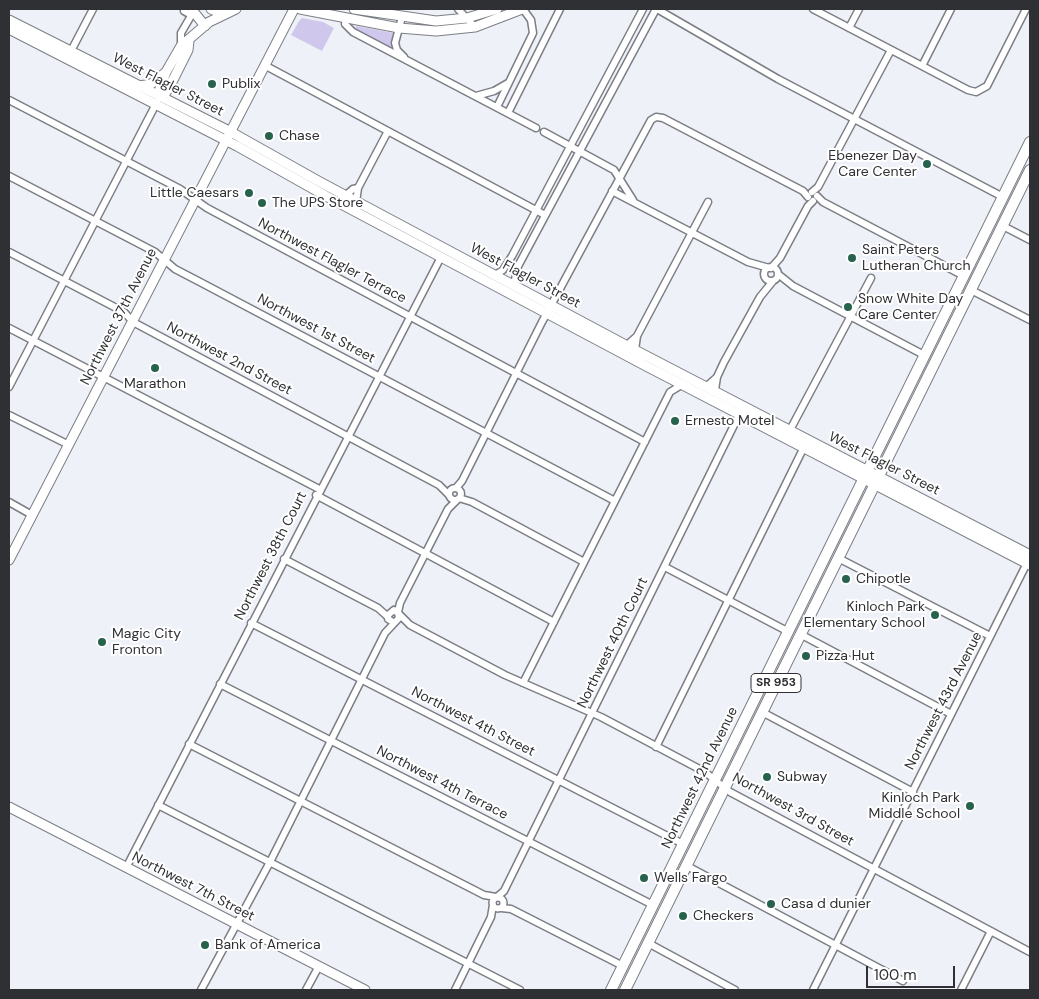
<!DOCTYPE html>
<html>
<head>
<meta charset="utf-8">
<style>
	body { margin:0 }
	#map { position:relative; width:1039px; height:999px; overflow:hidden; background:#eef2f8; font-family:"DM Sans",sans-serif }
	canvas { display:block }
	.frame { position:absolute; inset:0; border:10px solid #2f3033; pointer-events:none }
	.scale { position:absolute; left:866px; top:966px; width:89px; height:22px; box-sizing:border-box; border:2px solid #2f3033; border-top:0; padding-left:6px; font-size:15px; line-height:18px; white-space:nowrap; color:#2f3033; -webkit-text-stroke:4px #fff; paint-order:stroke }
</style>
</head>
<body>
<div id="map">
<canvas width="1039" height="999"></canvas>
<div class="frame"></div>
<div class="scale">100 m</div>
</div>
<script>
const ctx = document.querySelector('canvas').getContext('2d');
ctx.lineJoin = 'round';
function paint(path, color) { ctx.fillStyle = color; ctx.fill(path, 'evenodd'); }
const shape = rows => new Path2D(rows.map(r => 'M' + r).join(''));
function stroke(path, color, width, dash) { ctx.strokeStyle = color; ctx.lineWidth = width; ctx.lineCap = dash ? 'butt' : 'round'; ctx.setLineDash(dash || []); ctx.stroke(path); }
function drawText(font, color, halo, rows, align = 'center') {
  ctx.font = font + ' "DM Sans",sans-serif'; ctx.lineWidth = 4; ctx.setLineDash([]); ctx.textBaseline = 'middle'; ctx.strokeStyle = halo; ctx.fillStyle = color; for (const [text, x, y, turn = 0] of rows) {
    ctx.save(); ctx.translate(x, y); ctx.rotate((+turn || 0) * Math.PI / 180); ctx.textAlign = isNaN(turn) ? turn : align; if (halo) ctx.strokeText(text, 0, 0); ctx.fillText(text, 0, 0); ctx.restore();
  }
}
paint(shape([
	[302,18,323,22,334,28,322,51,291,35,299,21],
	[356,26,393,33,391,48,355,29]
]), '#d0c7ed');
const street = shape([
	[458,9,475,27],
	[657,9,778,79,1003,197],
	[813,9,968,90,976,92,987,86,1026,9],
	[184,11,191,15],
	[402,17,395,43,397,50,404,57],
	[346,18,345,24,353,32,536,128],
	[849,28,859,9],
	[181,46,181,33,195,9],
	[71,51,93,9],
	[266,66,545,215],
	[922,66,951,9],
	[476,96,494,91,508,83],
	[9,100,180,189,207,208,645,442],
	[497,107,533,33,531,20,523,9],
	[508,113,560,9],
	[544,132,614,170,633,200],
	[9,176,155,252,175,269,200,282,615,501],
	[612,191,748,262,769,268],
	[812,192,818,187,891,50],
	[345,196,353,189,358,188],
	[817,196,823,202,964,276],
	[356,202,358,188,388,131],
	[1003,226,1030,240],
	[9,252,124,312,133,322,439,485,449,495],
	'764 274a7 7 0 1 1 14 0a7 7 0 1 1-14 0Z',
	[771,268,780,258,808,206,813,201],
	[778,274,793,286,924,355],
	[495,275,503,270,512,256,643,9],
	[514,286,517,268,656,9],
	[971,290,1030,320],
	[9,328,319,489],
	[627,345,637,336],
	[635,350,637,336,708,202],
	[707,386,717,377],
	[9,387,157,102],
	[715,390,717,377,724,362,760,297,773,281],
	[9,415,69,445],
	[790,430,871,278],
	'449 494a6 6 0 1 1 12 0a6 6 0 1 1-12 0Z',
	[456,488,462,481,542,322,651,120,656,117,663,118,803,191,808,197],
	[316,495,554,622],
	[459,498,472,502,584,562],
	[9,502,32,515],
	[838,558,990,636],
	[284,559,378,608,388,617],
	[665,567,787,631],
	[398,612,400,603,448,509,457,500],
	[399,614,410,625,505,675,601,717,705,772,730,792,1030,952],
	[251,623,683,844],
	[800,634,951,714],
	[523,683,670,392,683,384],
	[220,684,653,905],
	[762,712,913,792],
	[189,744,484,895,496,897],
	[656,747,804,447],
	[158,805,520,990],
	[687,866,903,981],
	[126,868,441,257],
	[497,897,504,891,741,411],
	'492.5 903a5.5 5.5 0 1 1 11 0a5.5 5.5 0 1 1-11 0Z',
	[501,908,511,909,623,966],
	[648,943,735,990],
	[201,990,270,862,385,633,399,618,398,613,394,610,388,615,388,619,393,622],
	[306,990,319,966],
	[455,990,491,917,493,905],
	[813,990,1030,557],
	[961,990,991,931]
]);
const secondary = shape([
	[211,9,223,14],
	[300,9,399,28,436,31,475,27,522,9],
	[354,9,436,21,467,18,497,9],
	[193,11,205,26],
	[9,20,231,132,320,182,635,350,1030,555],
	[9,29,237,146,326,196,646,366,1030,565],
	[140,86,151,84,166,72],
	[160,96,159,91,166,72,181,46,209,22,236,9],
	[160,96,165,94,173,80,188,50,189,41],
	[9,560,294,9],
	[9,807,365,990]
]);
const primary = shape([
	[611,990,1030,142],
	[625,990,1030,170]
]);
stroke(street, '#7b7f85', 9);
stroke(secondary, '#7b7f85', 11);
stroke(primary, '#7b7f85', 12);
stroke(street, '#fff', 6);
stroke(secondary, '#fff', 9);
stroke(primary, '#fff', 10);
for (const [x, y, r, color] of [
	[212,84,5,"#27624d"],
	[269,136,5,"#27624d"],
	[927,164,5,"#27624d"],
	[249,193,5,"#27624d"],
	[262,203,5,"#27624d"],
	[852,258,5,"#27624d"],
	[848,307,5,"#27624d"],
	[155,368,5,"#27624d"],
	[675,421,5,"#27624d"],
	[846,579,5,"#27624d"],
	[935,615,5,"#27624d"],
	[102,642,5,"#27624d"],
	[806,656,5,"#27624d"],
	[767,777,5,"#27624d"],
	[970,806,5,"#27624d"],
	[644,878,5,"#27624d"],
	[771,904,5,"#27624d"],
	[683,916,5,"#27624d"],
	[205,945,5,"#27624d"]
]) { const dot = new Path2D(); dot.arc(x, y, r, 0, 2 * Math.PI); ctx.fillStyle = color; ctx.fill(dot); stroke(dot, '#fff', 2); }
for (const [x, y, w] of [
	[776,683,50]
]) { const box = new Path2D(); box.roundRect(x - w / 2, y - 9.5, w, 19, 4); ctx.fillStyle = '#fff'; ctx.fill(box); stroke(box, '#2f3033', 1); }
drawText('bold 12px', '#2f3033', null, [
	["SR 953",776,683]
]);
drawText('14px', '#2f3033', '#fff', [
	["Publix",222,84],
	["Chase",279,136],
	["Ebenezer Day",917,156,"right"],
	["Care Center",917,172,"right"],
	["Little Caesars",239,193,"right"],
	["The UPS Store",272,203],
	["Saint Peters",862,250],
	["Lutheran Church",862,266],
	["Snow White Day",858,299],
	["Care Center",858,315],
	["Marathon",155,384,"center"],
	["Ernesto Motel",685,421],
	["Chipotle",856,579],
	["Kinloch Park",925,607,"right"],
	["Elementary School",925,623,"right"],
	["Magic City",112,634],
	["Fronton",112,650],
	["Pizza Hut",816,656],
	["Subway",777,777],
	["Kinloch Park",960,798,"right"],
	["Middle School",960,814,"right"],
	["Wells Fargo",654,878],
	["Casa d dunier",781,904],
	["Checkers",693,916],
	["Bank of America",215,945]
], 'left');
drawText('14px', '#2f3033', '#fff', [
	["West Flagler Street",168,85,27],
	["Northwest Flagler Terrace",332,261,28],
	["West Flagler Street",525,276,28],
	["Northwest 37th Avenue",119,317,-63],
	["Northwest 1st Street",316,329,28],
	["Northwest 2nd Street",229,359,28],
	["West Flagler Street",884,464,27],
	["Northwest 38th Court",271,556,-63],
	["Northwest 40th Court",613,643,-64],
	["Northwest 43rd Avenue",944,701,-63],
	["Northwest 4th Street",473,722,27],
	["Northwest 42nd Avenue",700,778,-64],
	["Northwest 4th Terrace",442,783,27],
	["Northwest 3rd Street",793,810,29],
	["Northwest 7th Street",193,887,27]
]);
</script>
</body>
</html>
